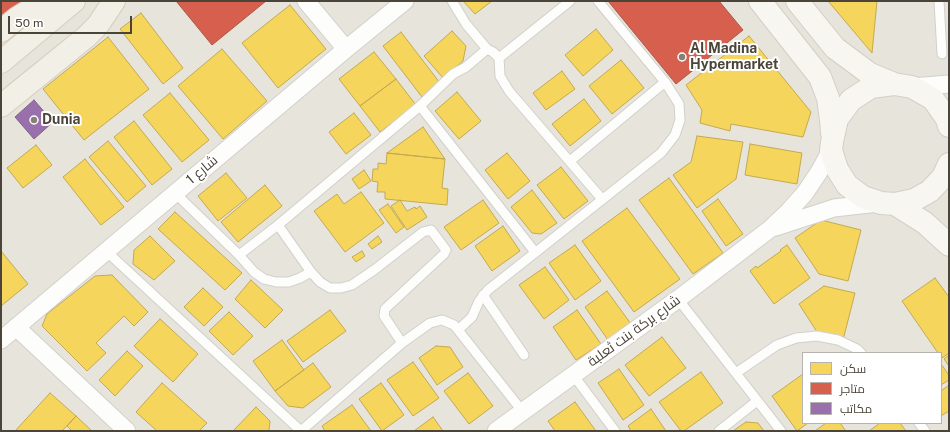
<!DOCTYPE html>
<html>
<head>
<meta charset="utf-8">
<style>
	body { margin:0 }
	#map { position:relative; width:950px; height:432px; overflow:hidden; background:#f4f2ee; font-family:"Public Sans",Cairo,sans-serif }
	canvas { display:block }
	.frame { position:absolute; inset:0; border:2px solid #4b4439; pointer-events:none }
	.legend { position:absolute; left:802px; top:352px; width:140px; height:72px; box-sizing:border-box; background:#fff; border:1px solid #b7b4b0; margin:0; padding:5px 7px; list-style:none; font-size:12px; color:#4b4439 }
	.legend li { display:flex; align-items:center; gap:8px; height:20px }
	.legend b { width:20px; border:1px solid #b7b4b0 }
	.scale { position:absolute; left:8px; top:16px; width:124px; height:18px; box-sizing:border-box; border:2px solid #4b4439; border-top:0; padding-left:5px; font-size:12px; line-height:14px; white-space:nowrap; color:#4b4439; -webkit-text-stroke:3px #fff; paint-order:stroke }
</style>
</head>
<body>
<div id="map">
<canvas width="950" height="432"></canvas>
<div class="frame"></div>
<ul class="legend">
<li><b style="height:11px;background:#f6d55c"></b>سكن</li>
<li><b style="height:11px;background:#d6604d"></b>متاجر</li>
<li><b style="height:11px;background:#9970ab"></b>مكاتب</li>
</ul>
<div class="scale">50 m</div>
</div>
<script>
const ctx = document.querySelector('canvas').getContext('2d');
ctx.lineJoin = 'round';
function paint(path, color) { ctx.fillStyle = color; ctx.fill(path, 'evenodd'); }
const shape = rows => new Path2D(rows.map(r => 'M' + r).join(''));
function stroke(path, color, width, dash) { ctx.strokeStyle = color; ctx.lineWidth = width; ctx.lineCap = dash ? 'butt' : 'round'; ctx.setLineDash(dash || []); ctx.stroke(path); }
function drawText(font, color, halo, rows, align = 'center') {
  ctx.font = font + ' "Public Sans",Cairo,sans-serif'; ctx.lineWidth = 4; ctx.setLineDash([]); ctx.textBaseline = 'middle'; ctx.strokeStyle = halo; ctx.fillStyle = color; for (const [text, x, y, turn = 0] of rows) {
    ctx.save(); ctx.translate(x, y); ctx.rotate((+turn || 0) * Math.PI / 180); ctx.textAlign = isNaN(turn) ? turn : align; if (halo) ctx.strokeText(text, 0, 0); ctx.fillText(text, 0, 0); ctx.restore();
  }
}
paint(shape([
	[1,1,949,1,949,431,1,431],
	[803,353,941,353,941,423,803,423]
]), '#e7e4dc');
const homes = shape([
	[463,1,492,1,475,14,463,1],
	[828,1,877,1,872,53,828,1],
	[290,5,326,49,278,88,242,43,290,5],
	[141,13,183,68,163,84,120,29,141,13],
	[596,29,613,50,583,76,565,55,596,29],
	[452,31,466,46,463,61,443,78,424,56,452,31],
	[401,32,440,83,422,97,383,46,401,32],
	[749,36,811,112,803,137,731,124,730,131,700,123,702,110,686,85,749,36],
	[108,37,149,89,84,140,43,89,108,37],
	[222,49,267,101,223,139,178,86,222,49],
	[374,52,396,79,360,106,339,79,374,52],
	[621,60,644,88,612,114,589,86,621,60],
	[562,71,575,89,546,110,533,93,562,71],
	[396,79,416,105,380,132,360,106,396,79],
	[457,92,481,121,459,139,435,111,457,92],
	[170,93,209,140,182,162,143,115,170,93],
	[584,99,601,121,570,146,552,124,584,99],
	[354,113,371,135,346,154,329,132,354,113],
	[134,121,172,169,152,185,114,137,134,121],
	[423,127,445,159,387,153,423,127],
	[697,136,743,142,736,179,697,208,673,175,691,162,697,136],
	[108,141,146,186,127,202,89,157,108,141],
	[750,144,802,153,797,184,745,175,750,144],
	[36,145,52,165,23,188,7,168,36,145],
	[387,153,445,159,442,188,448,189,447,205,385,199,385,192,377,192,378,182,372,181,373,169,378,169,378,163,386,164,387,153],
	[507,153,530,181,508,199,485,170,507,153],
	[85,159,124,207,101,225,63,177,85,159],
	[561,167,588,201,564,219,537,185,561,167],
	[364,170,371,181,359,189,352,179,364,170],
	[226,173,247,198,218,221,198,196,226,173],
	[669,178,723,253,693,274,639,200,669,178],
	[265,185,282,206,238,242,221,222,265,185],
	[532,190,557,223,541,234,532,233,511,207,532,190],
	[361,192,384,223,345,252,314,211,337,194,344,204,361,192],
	[718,199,743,234,726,246,702,211,718,199],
	[400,200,407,211,415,207,416,209,420,206,427,217,407,230,391,206,400,200],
	[483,200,499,223,461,250,444,227,483,200],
	[388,204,404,227,396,233,379,210,388,204],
	[627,208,680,279,634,312,582,241,627,208],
	[175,212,242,273,225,290,158,229,175,212],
	[821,220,861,230,848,281,819,274,795,238,821,220],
	[503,226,520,251,492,271,475,246,503,226],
	[150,236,175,261,154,280,133,264,134,250,150,236],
	[378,236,382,242,372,249,368,244,378,236],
	[575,245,601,281,575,300,549,263,575,245],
	[787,245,810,278,774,304,750,271,756,266,757,268,781,251,780,250,787,245],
	[1,251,28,284,1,306,1,251],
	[362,251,365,256,356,262,352,257,362,251],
	[545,267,569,300,544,319,519,285,545,267],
	[112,275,148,312,134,326,124,316,96,343,106,353,87,371,42,326,47,314,95,276,112,275],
	[935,278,949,297,949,353,942,358,941,353,938,353,902,301,935,278],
	[251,280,283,310,265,328,235,299,251,280],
	[824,286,855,293,843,340,819,335,799,304,824,286],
	[203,288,223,307,204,326,184,307,203,288],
	[607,291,631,324,608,340,585,307,607,291],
	[330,310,346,331,303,362,287,341,330,310],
	[577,310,601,344,576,360,553,327,577,310],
	[229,312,253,336,233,355,209,331,229,312],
	[160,319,198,354,173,382,134,346,160,319],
	[662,337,686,368,649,396,625,365,662,337],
	[282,340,304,370,275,391,253,361,282,340],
	[436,346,450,347,463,367,437,385,419,358,436,346],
	[127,351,143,366,115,396,99,380,127,351],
	[949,355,949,366,944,359,949,355],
	[413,362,439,398,413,416,387,380,413,362],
	[313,363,331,387,303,408,288,406,275,391,313,363],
	[941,364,949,375,949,380,941,385,941,364],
	[619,369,644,405,623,420,598,383,619,369],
	[701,372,723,403,684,431,681,431,659,402,701,372],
	[468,373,493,406,469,424,444,391,468,373],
	[803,374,803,423,808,423,797,431,772,396,803,374],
	[162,383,207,423,199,431,157,431,136,412,162,383],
	[381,383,404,415,382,431,359,399,381,383],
	[949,385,949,411,941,416,941,391,949,385],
	[50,393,76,416,62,431,15,431,50,393],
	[575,402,596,431,555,431,548,421,575,402],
	[352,405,371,431,325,431,322,426,352,405],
	[256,407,270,421,269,431,233,431,256,407],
	[651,409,666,431,631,431,628,426,651,409],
	[76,416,92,431,72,431,67,426,76,416],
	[433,417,443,431,414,431,433,417],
	[746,422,758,423,764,431,733,431,746,422],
	[826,423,840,423,846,431,815,431,826,423],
	[880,423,900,423,906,431,869,431,880,423]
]);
paint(homes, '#f6d55c');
stroke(homes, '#c3aa52', 1);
const shops = shape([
	[1,1,28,1,1,24,1,1],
	[176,1,266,1,212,45,176,1],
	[608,1,719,1,743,30,676,84,608,1]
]);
paint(shops, '#d6604d');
stroke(shops, '#ac5847', 1);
const offices = shape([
	[34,100,53,122,34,139,15,117,34,100]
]);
paint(offices, '#9970ab');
stroke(offices, '#826389', 1);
const lane = shape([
	[452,1,466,24,487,49],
	[570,1,499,58,500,76,509,91,602,199],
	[939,1,942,54],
	[420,106,535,252],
	[570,161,665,82],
	[175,193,239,255,254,272,264,279,276,282,289,282,300,278,311,272],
	[278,225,311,272,320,282,330,288,341,288,352,285,374,270,423,232,431,230,446,250,444,254,385,309,384,316,402,343],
	[106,251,301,431,402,343,430,323,442,320,454,325,458,330,523,412],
	[239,255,278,225,420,106,453,74,466,67,487,49,493,52,499,58],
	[483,295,524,355],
	[678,299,781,431],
	[458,330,472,317,479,301,488,290,661,153,675,135,680,120,679,104,665,82,598,1],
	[736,373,777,345,796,338,817,336,838,340,857,349,861,353],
	[574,376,615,431],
	[919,423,925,431],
	[719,431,757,401]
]);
const street = shape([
	[306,1,346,49],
	[912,87,949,84],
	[776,227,834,208,878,203],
	[16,327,127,431],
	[1,340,346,49,405,1],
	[496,431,678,299,770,229,788,212,805,193,819,172,831,150]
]);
const secondary = shape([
	[760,1,820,77,828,98,831,120,832,133],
	[797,1,835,48,870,74,894,84],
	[949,126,947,119,933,99,912,87,894,84,871,87,851,100,837,119,832,142,831,150,837,169,847,185,863,197,881,203,895,204,914,200,930,191,943,177,949,164],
	[895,204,925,223,949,245]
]);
const primary = shape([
	[1,31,17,18,45,1],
	[1,62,74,1],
	[1,106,86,37,98,25,114,1]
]);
stroke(lane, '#d2d0cb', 11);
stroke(street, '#d2d0cb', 19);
stroke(secondary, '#d3cfc5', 24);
stroke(primary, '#d6cebb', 24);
stroke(lane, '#fdfdfc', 9);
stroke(street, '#fdfdfc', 17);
stroke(secondary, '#f7f6f1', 22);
stroke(primary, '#f2efe6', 22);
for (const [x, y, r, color] of [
	[682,57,4,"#868178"],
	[34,120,4,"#868178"]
]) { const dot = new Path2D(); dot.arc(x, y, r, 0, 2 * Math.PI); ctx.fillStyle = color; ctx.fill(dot); stroke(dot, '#fff', 1.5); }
drawText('bold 14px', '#4b4439', '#fff', [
	["Al Madina",690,49],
	["Hypermarket",690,65],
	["Dunia",42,120]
], 'left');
drawText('14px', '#4b4439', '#fff', [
	["شارع 1",202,170,-40],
	["شارع بركة بنت ثعلبة",634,331,-36]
]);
</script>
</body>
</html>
